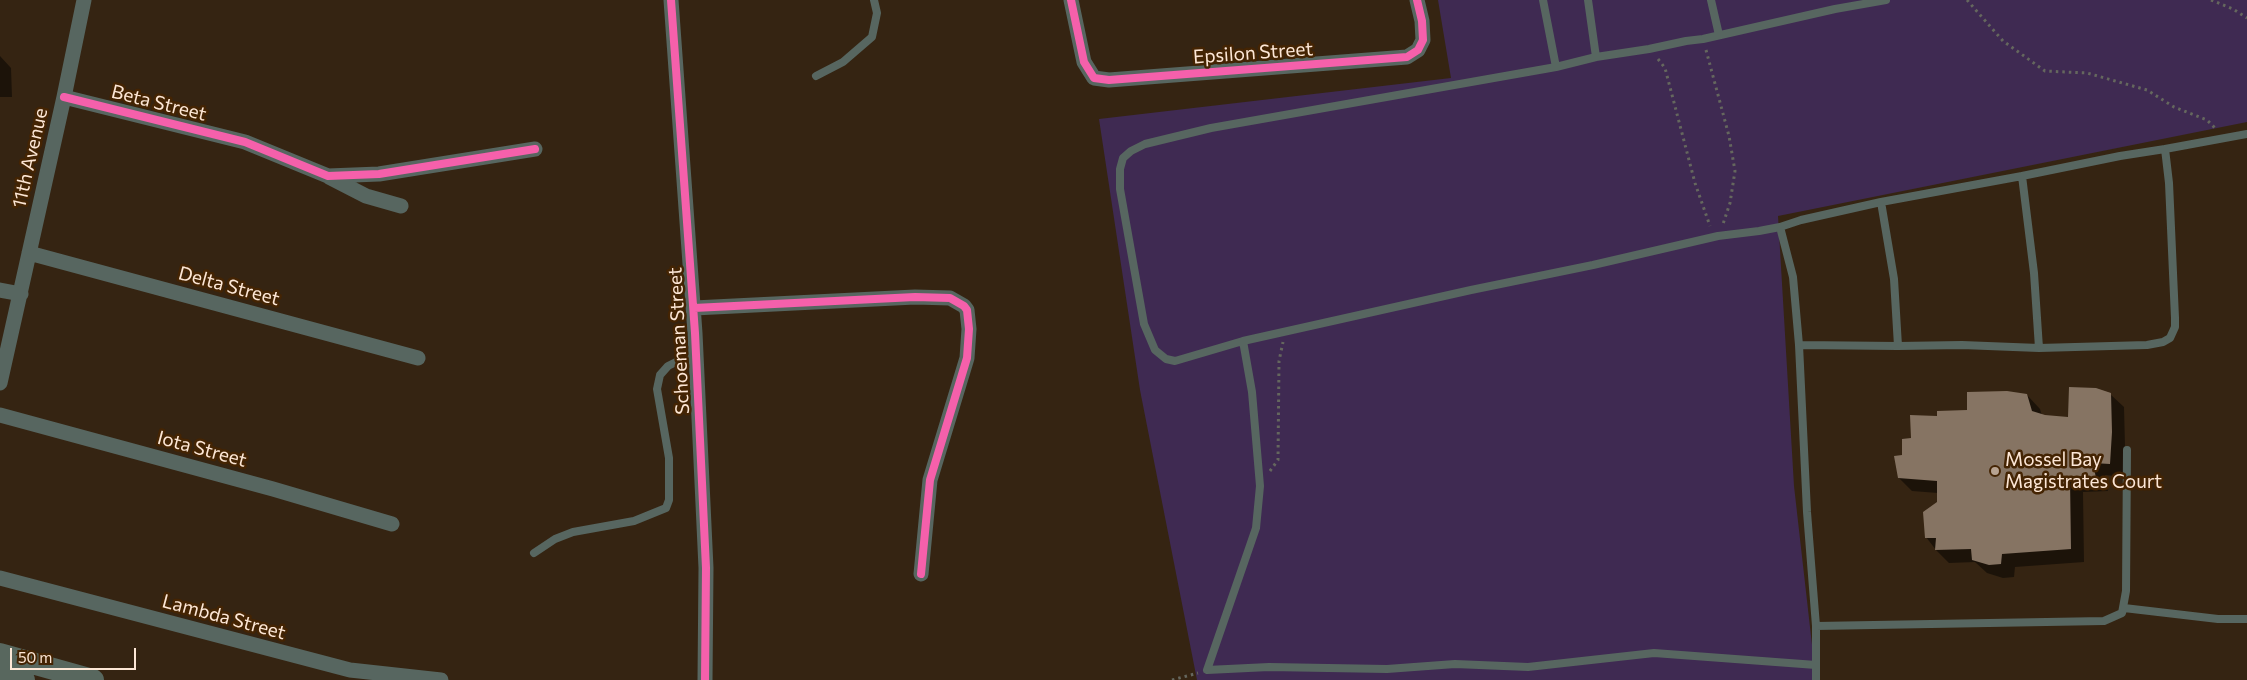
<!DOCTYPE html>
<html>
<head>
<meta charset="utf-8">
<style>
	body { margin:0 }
	#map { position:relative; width:2247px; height:680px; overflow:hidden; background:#352412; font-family:Commissioner,sans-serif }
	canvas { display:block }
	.scale { position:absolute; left:10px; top:648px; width:126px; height:22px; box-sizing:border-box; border:2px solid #fde7d6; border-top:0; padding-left:6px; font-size:15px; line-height:18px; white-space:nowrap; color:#fde7d6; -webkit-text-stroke:4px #442403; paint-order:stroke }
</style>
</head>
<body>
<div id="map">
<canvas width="2247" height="680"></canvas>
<div class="scale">50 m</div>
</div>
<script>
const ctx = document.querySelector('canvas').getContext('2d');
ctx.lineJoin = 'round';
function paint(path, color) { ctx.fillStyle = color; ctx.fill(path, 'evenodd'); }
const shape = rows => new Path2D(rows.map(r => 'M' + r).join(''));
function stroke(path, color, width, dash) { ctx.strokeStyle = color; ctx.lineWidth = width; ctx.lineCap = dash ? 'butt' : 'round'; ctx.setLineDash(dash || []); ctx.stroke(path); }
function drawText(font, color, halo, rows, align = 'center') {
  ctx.font = font + ' Commissioner,sans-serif'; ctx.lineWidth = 5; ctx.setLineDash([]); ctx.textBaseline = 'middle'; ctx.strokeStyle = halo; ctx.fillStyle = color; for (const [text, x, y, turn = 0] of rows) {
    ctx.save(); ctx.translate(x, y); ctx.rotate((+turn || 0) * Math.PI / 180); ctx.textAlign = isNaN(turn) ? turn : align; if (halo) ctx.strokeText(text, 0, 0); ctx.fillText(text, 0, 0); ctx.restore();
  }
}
paint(shape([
	[1438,0,2247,0,2247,122,1778,216,1794,486,1816,680,1197,680,1140,390,1099,119,1451,78]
]), '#3f2a52');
paint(shape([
	[0,56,11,68,12,97,0,97],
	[2110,394,2124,407,2125,446,2123,477,2105,475,2108,491,2083,492,2084,562,2015,567,2014,577,2003,578,1987,573,1975,562,1949,563,1936,550,1926,537,1939,502,1938,493,1912,491,1899,478,1903,456,1913,439,1938,417,1968,411,2027,395,2040,409,2042,416,2069,418]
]), '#0007');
paint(shape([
	[2069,387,2096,388,2111,393,2112,432,2110,464,2093,463,2096,478,2070,479,2071,549,2002,554,2001,564,1989,565,1972,560,1971,549,1935,550,1936,538,1925,538,1923,512,1937,502,1937,481,1898,478,1894,456,1902,455,1902,439,1911,438,1910,415,1937,416,1937,411,1967,410,1967,392,2007,391,2027,394,2032,411,2045,415,2068,417]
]), '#867463');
stroke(shape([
	[1967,0,2003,41,2045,71,2087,73,2147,90,2174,107,2207,120,2215,128],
	[2211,0,2233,9,2247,18],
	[1706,50,1729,136,1735,171,1730,203,1723,224],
	[1658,59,1665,68,1695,183,1710,226],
	[1270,471,1278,460,1279,361,1283,342],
	[1172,680,1198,673]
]), '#65675e', 3, [2.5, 4]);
stroke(shape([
	[1543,0,1556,67],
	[1588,0,1596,57,1649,49,1686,41,1703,39,1835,9,1886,0],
	[1711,0,1719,35],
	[1596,57,1556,67,1211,128,1145,144,1131,151,1123,158,1120,169,1120,189,1144,324,1155,350,1166,359,1175,361,1243,341,1471,290,1593,265,1718,236,1759,231,1780,227,1793,277,1799,345,1807,512,1816,626],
	[816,76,843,62,872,37,877,13,874,0],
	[2165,149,2247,134],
	[2022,176,2120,156,2165,149,2169,183,2175,318,2175,327,2170,338,2163,342,2147,345,2039,348],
	[1780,227,1801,220,1881,202],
	[1243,341,1252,392,1260,486,1256,528,1207,670,1269,667,1387,669,1455,664,1528,667,1654,653,1816,665],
	[1799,345,1898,346,1962,345,2039,348,2034,273,2022,176,1881,202,1894,279,1898,346],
	[534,553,555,539,573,532,634,521,666,508,669,500,669,458,657,389,660,375,668,366,696,352],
	[2124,608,2218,619,2247,619],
	[1816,680,1816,626,2104,621,2122,613,2126,591,2127,450]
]), '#576660', 8);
stroke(shape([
	[671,0,695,333,706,568,705,680],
	[1071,0,1084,62,1094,78,1109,80,1407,57,1418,50,1423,40,1422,21,1417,0],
	[64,97,245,142,328,176,379,174,535,149],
	[329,177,366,196,401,206],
	[29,253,418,358],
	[0,290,21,294],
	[694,308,915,297,950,298,964,306,967,310,969,329,967,358,930,480,921,574],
	[0,383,64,97,84,0],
	[0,415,273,489,392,524],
	[0,578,350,670,441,680]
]), '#576660', 15);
stroke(shape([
	[0,654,93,680],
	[0,673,24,680]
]), '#58675e', 22);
stroke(shape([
	[671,0,695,333,706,568,705,680],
	[1071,0,1084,62,1094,78,1109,80,1407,57,1418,50,1423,40,1422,21,1417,0],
	[64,97,245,142,328,176,379,174,535,149],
	[694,308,915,297,950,298,964,306,967,310,969,329,967,358,930,480,921,574]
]), '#f560ab', 8);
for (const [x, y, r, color] of [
	[1995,471,5,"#b7a391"]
]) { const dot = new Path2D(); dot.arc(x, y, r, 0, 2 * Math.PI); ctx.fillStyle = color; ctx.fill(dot); stroke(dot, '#442403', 2); }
drawText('19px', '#fde7d6', '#442403', [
	["Epsilon Street",1253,53,-4],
	["Beta Street",159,103,14],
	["11th Avenue",30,158,-77],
	["Delta Street",229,286,15],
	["Schoeman Street",679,341,-93],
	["Iota Street",202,449,15],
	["Lambda Street",224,617,15]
]);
drawText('19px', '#fde7d6', '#442403', [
	["Mossel Bay",2005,460],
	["Magistrates Court",2005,482]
], 'left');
</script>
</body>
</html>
